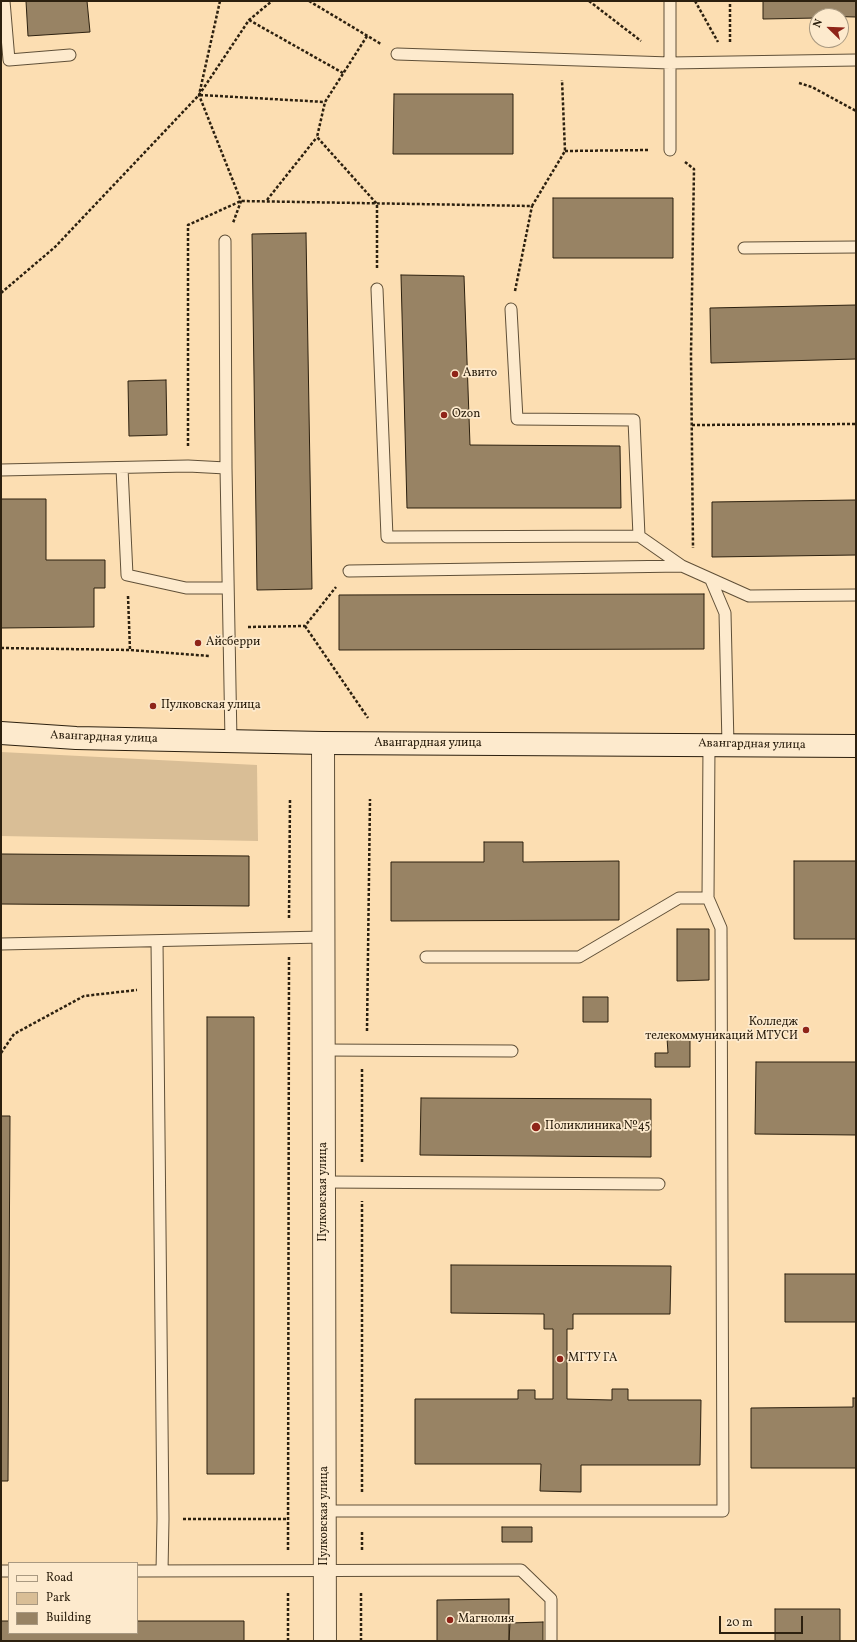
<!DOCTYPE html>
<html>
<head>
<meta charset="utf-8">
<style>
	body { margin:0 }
	#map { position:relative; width:857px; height:1642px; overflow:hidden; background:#fcdeb2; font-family:Vollkorn,serif }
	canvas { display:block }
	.frame { position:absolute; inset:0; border:2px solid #2c200f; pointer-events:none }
	.legend { position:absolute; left:8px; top:1562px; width:130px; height:72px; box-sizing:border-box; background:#fdeacd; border:1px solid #a99981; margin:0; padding:5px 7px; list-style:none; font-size:12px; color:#2c200f }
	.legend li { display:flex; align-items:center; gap:8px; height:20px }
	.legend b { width:20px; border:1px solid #a99981 }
	.north { position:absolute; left:809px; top:8px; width:40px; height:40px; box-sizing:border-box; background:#fdeacd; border:1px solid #a99981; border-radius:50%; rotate:293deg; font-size:11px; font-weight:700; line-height:16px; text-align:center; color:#2c200f }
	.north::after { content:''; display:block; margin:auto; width:14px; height:18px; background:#8f2418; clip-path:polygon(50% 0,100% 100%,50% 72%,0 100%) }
	.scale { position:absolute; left:719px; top:1616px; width:84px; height:18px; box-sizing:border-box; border:2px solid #2c200f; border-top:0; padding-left:5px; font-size:12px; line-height:14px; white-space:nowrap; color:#2c200f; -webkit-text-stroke:3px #fdeacd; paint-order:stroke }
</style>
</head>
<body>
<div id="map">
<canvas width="857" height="1642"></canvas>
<div class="frame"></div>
<ul class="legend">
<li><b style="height:5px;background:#fdeacd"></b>Road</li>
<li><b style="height:11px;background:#d9be96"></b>Park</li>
<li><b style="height:11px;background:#988364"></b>Building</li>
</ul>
<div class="north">N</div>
<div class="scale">20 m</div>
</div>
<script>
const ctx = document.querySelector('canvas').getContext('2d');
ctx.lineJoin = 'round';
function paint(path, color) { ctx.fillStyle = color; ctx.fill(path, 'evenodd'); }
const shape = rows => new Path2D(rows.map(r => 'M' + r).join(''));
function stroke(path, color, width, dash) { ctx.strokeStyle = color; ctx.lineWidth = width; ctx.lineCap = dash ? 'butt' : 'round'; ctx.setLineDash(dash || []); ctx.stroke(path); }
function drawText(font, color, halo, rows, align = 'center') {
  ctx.font = font + ' Vollkorn,serif'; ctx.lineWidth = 3.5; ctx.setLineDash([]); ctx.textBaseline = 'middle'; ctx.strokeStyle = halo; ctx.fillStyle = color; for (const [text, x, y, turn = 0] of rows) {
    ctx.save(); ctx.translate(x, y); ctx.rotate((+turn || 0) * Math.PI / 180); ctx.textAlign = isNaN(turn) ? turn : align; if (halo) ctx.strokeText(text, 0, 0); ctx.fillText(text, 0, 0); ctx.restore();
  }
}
paint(shape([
	[1,752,257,765,258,841,1,836]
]), '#d9be96');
const building = shape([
	[26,1,87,1,90,32,28,36,26,1],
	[763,1,856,1,856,17,817,16,817,18,763,19,763,1],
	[394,94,513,94,513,154,393,154,394,94],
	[553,198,673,198,673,258,553,258,553,198],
	[306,233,312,589,257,590,252,234,306,233],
	[401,275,464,276,470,445,620,446,621,508,407,508,401,275],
	[856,305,856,359,711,363,710,308,856,305],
	[166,380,167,435,129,436,128,381,166,380],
	[1,499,46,499,46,560,105,560,105,588,94,588,94,627,1,628,1,499],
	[856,500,856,555,712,557,712,502,856,500],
	[704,594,704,649,339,650,339,595,704,594],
	[484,842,523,842,523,862,619,861,619,920,391,921,391,862,484,862,484,842],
	[1,854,249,856,249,906,1,904,1,854],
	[794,861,856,861,856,939,794,939,794,861],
	[677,929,709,929,709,980,677,981,677,929],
	[583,997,608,997,608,1022,583,1022,583,997],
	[207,1017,254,1017,254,1474,207,1474,207,1017],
	[667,1038,690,1038,690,1067,655,1067,655,1053,668,1053,667,1038],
	[756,1062,856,1062,856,1135,755,1134,756,1062],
	[421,1098,651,1099,651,1157,420,1155,421,1098],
	[1,1116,10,1116,8,1481,1,1481,1,1116],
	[451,1265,671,1266,670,1314,573,1314,573,1329,567,1329,567,1399,612,1400,612,1389,628,1389,628,1400,701,1400,700,1465,581,1465,581,1492,540,1491,541,1464,415,1464,415,1399,518,1399,518,1390,535,1390,535,1399,553,1399,553,1329,544,1329,544,1314,451,1313,451,1265],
	[785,1274,856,1274,856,1322,785,1322,785,1274],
	[853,1398,856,1398,856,1468,751,1468,751,1408,853,1407,853,1398],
	[502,1527,532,1527,532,1542,502,1542,502,1527],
	[509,1599,509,1641,437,1641,437,1600,509,1599],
	[775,1609,840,1609,840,1641,775,1641,775,1609],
	[1,1621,9,1621,9,1633,137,1633,137,1621,244,1621,244,1641,1,1641,1,1621],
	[543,1622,543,1641,509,1641,510,1623,543,1622]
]);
paint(building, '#988364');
stroke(building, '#2c200f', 1);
const service = shape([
	[4,1,9,60,70,55],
	[670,1,670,63,856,60],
	[397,54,670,63,670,150],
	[225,241,226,468,231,741],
	[744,248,856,247],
	[377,289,387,537,639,536,682,566],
	[511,309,517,419,634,420,639,536],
	[122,468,127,575,186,588,228,588],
	[1,470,188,466,226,468],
	[349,571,682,566,749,596,856,595],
	[711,580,725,613,728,745],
	[157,941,163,1519,162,1571],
	[1,944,323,937],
	[426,957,579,957,679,898,708,898],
	[324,1050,512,1051],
	[324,1182,659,1184],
	[326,1511,723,1511,721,928,708,898,709,745],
	[1,1571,9,1571],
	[137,1571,521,1570,551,1599,551,1641]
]);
const minor = shape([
	[323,743,325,1641]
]);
const secondary = shape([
	[1,733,76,738,323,743,856,746]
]);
stroke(service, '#605038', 13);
stroke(minor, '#605038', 24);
stroke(secondary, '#2c200f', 24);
stroke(shape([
	[220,1,199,95,241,201,233,223],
	[309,1,381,44],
	[589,1,641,41],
	[695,1,718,42],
	[249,20,343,73],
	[367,36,325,102,317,137,377,204,377,270],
	[730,42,730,1],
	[799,83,812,87,856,111],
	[200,95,325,102],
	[565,151,650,150],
	[685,162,694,169,691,355,693,548],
	[267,200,317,137],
	[515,291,532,206],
	[1,293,55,247,199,95,249,20,272,1],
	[692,425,856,424],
	[188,446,188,225,241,201,532,206,565,151,562,80],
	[128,596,130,650],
	[305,626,368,718],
	[248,627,305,626,336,587],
	[1,648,130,650,210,656],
	[289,918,290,799],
	[367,1031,370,799],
	[1,1053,14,1034,84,996,137,990],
	[362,1162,362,1069],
	[362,1492,362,1201],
	[183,1519,288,1519],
	[288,1550,289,957],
	[362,1550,362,1531],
	[288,1641,288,1591],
	[361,1641,361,1591]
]), '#2c200f', 2.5, [3, 2]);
stroke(service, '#fdeacd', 11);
stroke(minor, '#fdeacd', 22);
stroke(secondary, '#fdeacd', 22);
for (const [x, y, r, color] of [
	[455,374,4,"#8f2418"],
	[444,415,4,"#8f2418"],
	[198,643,4,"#8f2418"],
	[153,706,4,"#8f2418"],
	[806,1030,4,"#8f2418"],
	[536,1127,5,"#8f2418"],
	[560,1359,4,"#8f2418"],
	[450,1620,4,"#8f2418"]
]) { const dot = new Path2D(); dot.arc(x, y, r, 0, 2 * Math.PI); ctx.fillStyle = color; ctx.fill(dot); stroke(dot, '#fdeacd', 1.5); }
drawText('12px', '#2c200f', '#fdeacd', [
	["Авито",463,374],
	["Ozon",452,415],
	["Айсберри",206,643],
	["Пулковская улица",161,706],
	["Колледж",798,1023,"right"],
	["телекоммуникаций МТУСИ",798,1037,"right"],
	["Поликлиника №45",545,1127],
	["МГТУ ГА",568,1359],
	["Магнолия",458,1620]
], 'left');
drawText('12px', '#2c200f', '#fdeacd', [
	["Авангардная улица",104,738,2],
	["Авангардная улица",428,744],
	["Авангардная улица",752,745,1],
	["Пулковская улица",324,1192,-90],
	["Пулковская улица",325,1516,-90]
]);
</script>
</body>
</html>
